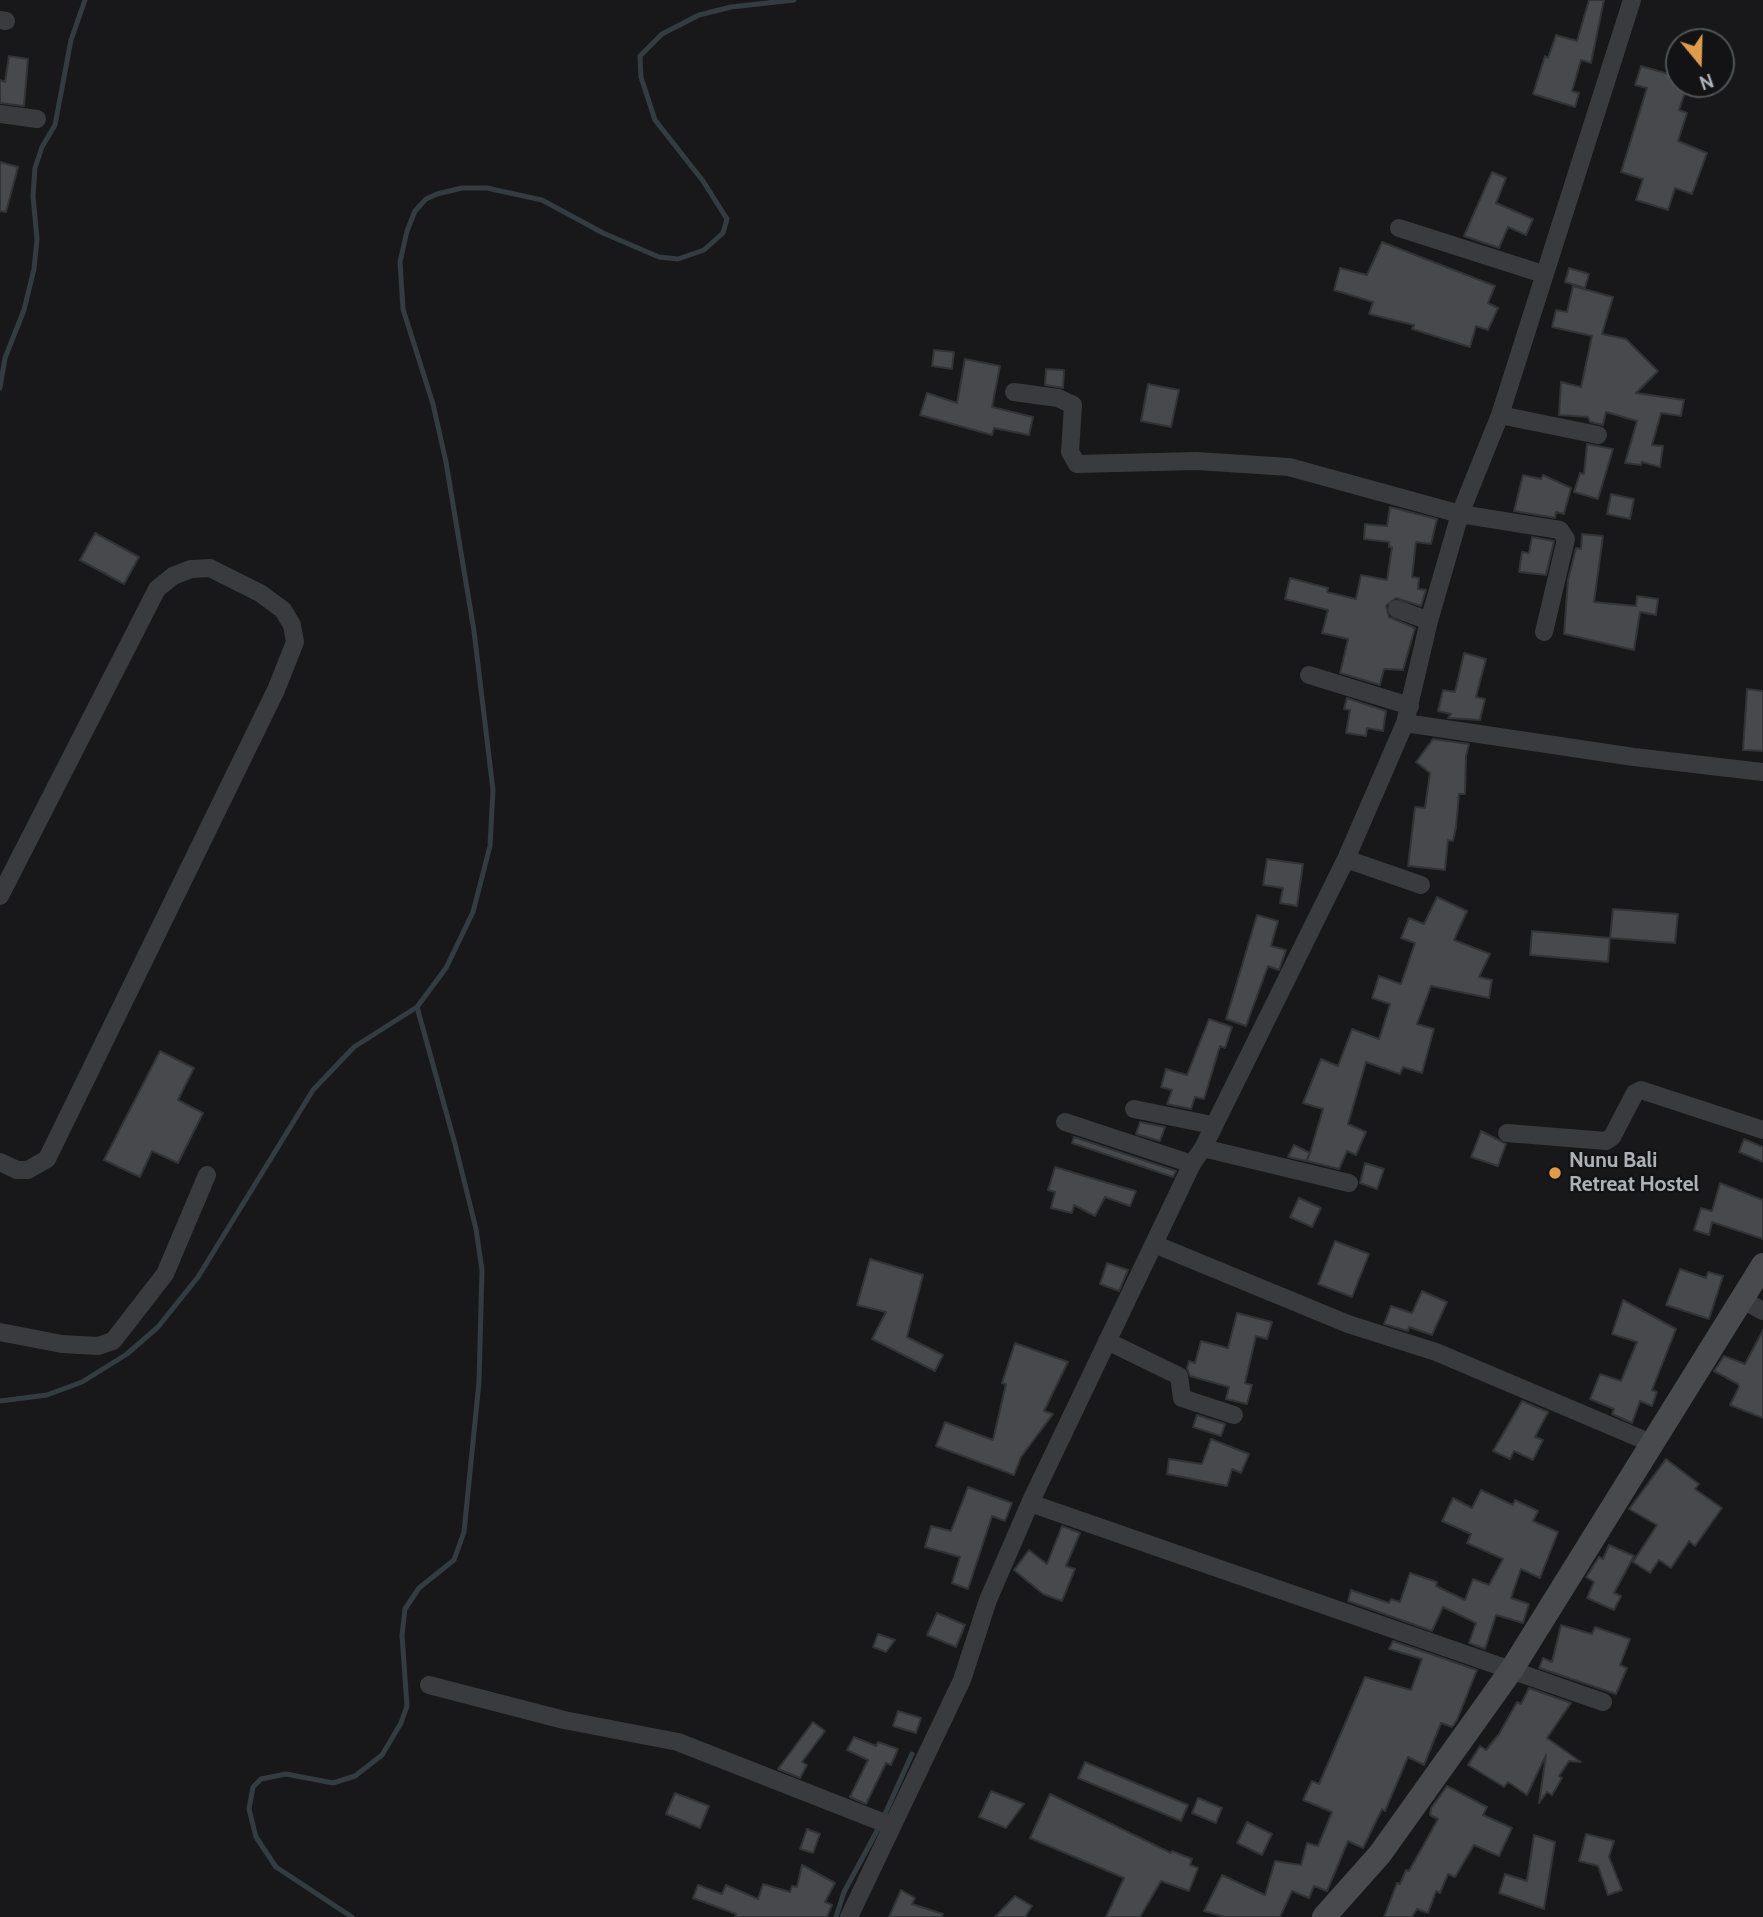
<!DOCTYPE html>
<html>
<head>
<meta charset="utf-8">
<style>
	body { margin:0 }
	#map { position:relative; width:1763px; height:1917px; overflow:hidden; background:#18181a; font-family:Cabin,sans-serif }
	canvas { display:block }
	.north { position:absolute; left:1665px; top:28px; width:70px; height:70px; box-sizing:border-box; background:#131315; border:2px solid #505256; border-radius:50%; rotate:161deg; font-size:19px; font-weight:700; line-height:28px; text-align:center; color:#acb1b8 }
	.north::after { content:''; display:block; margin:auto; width:24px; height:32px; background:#de9c4c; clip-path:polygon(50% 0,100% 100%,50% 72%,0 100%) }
</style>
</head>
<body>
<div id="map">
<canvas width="1763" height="1917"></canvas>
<div class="north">N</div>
</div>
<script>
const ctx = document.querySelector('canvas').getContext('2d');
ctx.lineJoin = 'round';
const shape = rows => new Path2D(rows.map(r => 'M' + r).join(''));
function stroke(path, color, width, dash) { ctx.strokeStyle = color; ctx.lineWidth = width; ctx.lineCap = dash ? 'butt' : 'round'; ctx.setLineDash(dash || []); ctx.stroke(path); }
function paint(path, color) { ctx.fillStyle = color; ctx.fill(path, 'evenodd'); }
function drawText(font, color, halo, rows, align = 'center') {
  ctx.font = font + ' Cabin,sans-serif'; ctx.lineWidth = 5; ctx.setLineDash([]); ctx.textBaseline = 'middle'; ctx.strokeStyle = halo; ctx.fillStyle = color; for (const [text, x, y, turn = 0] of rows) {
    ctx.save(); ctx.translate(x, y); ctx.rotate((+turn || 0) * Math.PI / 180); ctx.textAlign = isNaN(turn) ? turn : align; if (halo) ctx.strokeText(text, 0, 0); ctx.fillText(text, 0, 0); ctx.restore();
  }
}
stroke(shape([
	[0,388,5,358,24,310,34,269,37,239,33,196,35,168,42,147,55,125,71,40,85,0],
	[0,1401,47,1395,82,1382,127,1354,158,1327,198,1277,313,1090,354,1047,417,1007,446,968,473,912,490,846,493,790,474,631,446,462,433,404,403,309,400,262,407,231,415,211,426,199,437,194,462,188,487,188,542,200,603,233,659,257,678,259,704,250,723,233,727,219,703,181,655,120,641,77,640,56,662,34,699,15,731,7,794,0],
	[885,1814,912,1754],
	[352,1917,276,1867,256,1837,249,1809,253,1787,261,1779,286,1774,333,1783,355,1776,382,1755,401,1723,407,1706,402,1635,405,1609,419,1588,454,1560,464,1532,479,1382,482,1270,476,1229,455,1144,417,1007],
	[836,1917,844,1892,878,1829]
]), '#333c41', 5);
const building = shape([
	[1589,0,1604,0,1591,63,1581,60,1572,91,1579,93,1575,107,1533,94,1545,56,1548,58,1556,35,1577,41,1589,0],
	[9,56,28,59,24,106,0,103,0,80,5,82,9,56],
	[1641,66,1679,77,1679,84,1688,84,1679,110,1687,113,1678,141,1707,153,1692,194,1675,188,1668,210,1636,200,1643,179,1621,172,1647,88,1635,85,1641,66],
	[0,162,18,167,6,212,0,211,0,162],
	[1492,172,1506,178,1496,203,1533,219,1526,235,1508,227,1499,248,1464,236,1492,172],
	[1382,242,1495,286,1488,303,1498,308,1488,330,1476,326,1470,347,1412,329,1414,325,1369,314,1373,302,1334,290,1340,268,1367,275,1382,242],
	[1569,268,1589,274,1585,288,1565,282,1569,268],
	[1573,286,1613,297,1602,334,1626,339,1658,371,1636,393,1684,400,1681,416,1661,413,1652,445,1663,446,1660,467,1642,462,1641,465,1625,463,1637,421,1606,412,1603,425,1590,422,1588,417,1559,415,1561,382,1581,387,1592,336,1552,327,1556,310,1567,312,1573,286],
	[934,350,954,352,952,369,932,366,934,350],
	[965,359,1000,366,992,407,1033,417,1029,435,994,428,992,435,920,415,927,393,957,403,965,359],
	[1046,369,1064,370,1063,388,1045,385,1046,369],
	[1148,384,1179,390,1171,427,1141,421,1148,384],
	[1587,444,1613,449,1598,499,1574,492,1580,473,1584,474,1587,444],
	[1523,475,1541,479,1543,475,1571,488,1564,514,1556,512,1555,518,1514,511,1523,475],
	[1611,494,1634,499,1630,519,1607,514,1611,494],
	[1390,507,1437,519,1431,544,1416,542,1412,577,1419,578,1418,589,1426,590,1421,606,1396,598,1386,606,1389,617,1415,628,1403,670,1384,669,1380,685,1340,673,1348,639,1322,633,1328,610,1285,599,1290,578,1328,588,1327,592,1356,599,1361,575,1387,580,1392,547,1389,547,1389,542,1364,539,1365,524,1387,526,1390,507],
	[95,533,139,557,124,584,80,560,95,533],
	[1582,534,1603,536,1594,602,1636,606,1637,596,1658,599,1656,615,1640,612,1634,650,1564,634,1568,580,1576,548,1581,549,1582,534],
	[1532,537,1554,541,1546,575,1519,572,1522,552,1529,553,1532,537],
	[1464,653,1486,659,1476,697,1485,699,1480,720,1448,718,1451,714,1438,711,1443,690,1455,692,1464,653],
	[1747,689,1763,691,1763,751,1743,750,1747,689],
	[1347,698,1386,711,1383,731,1367,728,1366,736,1346,733,1350,710,1344,709,1347,698],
	[1433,739,1469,744,1466,756,1465,794,1459,794,1456,827,1453,841,1448,840,1445,870,1408,866,1415,807,1425,808,1430,773,1416,762,1433,739],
	[1267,859,1303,864,1297,906,1280,903,1283,888,1263,885,1267,859],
	[1437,897,1467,911,1454,940,1490,954,1479,977,1492,980,1489,998,1431,986,1417,1024,1434,1029,1422,1073,1403,1067,1400,1074,1366,1062,1348,1124,1366,1132,1356,1155,1347,1151,1339,1169,1307,1161,1310,1153,1306,1161,1288,1157,1294,1145,1310,1153,1323,1109,1303,1103,1321,1059,1338,1066,1352,1029,1379,1039,1390,1004,1372,998,1379,976,1401,984,1415,943,1401,938,1409,918,1424,924,1437,897],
	[1613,909,1678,914,1675,943,1610,938,1613,909],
	[1257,915,1278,921,1271,946,1286,950,1279,970,1268,966,1246,1026,1226,1019,1257,915],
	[1532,931,1610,938,1608,962,1530,955,1532,931],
	[1209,1019,1232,1027,1225,1048,1220,1046,1204,1099,1195,1097,1191,1109,1167,1104,1172,1090,1161,1087,1166,1069,1187,1075,1209,1019],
	[160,1051,194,1068,178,1100,203,1113,178,1163,152,1151,140,1177,104,1160,160,1051],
	[1140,1122,1165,1127,1160,1141,1136,1134,1140,1122],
	[1481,1131,1506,1144,1498,1166,1471,1157,1481,1131],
	[1074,1137,1176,1171,1173,1177,1072,1143,1074,1137],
	[1744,1139,1763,1147,1763,1162,1739,1152,1744,1139],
	[1365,1163,1384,1169,1377,1189,1360,1183,1365,1163],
	[1055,1167,1111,1184,1136,1191,1130,1206,1105,1197,1095,1216,1074,1205,1072,1213,1051,1208,1055,1192,1048,1190,1055,1167],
	[1720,1183,1763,1200,1763,1239,1712,1222,1709,1235,1694,1230,1701,1208,1712,1211,1720,1183],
	[1299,1198,1321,1208,1312,1227,1290,1217,1299,1198],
	[1335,1241,1369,1254,1352,1297,1318,1284,1335,1241],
	[870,1259,923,1275,907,1337,943,1355,935,1371,872,1339,886,1312,857,1305,870,1259],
	[1107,1263,1128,1270,1119,1291,1100,1284,1107,1263],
	[1680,1269,1706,1278,1708,1272,1723,1276,1709,1319,1666,1305,1680,1269],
	[1422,1291,1447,1302,1432,1335,1409,1327,1408,1331,1384,1324,1391,1306,1412,1313,1422,1291],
	[1623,1300,1676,1329,1652,1390,1657,1392,1652,1406,1640,1401,1632,1423,1612,1414,1614,1409,1590,1399,1600,1374,1621,1381,1637,1342,1612,1334,1623,1300],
	[1237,1313,1272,1322,1267,1339,1256,1336,1245,1383,1252,1385,1247,1404,1226,1399,1229,1387,1190,1376,1187,1368,1189,1361,1195,1363,1201,1341,1228,1348,1237,1313],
	[1763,1330,1763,1418,1730,1405,1739,1387,1738,1384,1714,1371,1724,1356,1745,1364,1763,1330],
	[1015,1343,1068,1362,1044,1411,1053,1414,1021,1457,1014,1475,936,1446,945,1422,993,1440,1006,1384,1002,1383,1015,1343],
	[1522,1401,1548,1412,1535,1437,1543,1440,1533,1460,1514,1451,1510,1459,1493,1451,1522,1401],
	[1197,1415,1225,1424,1221,1436,1193,1427,1197,1415],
	[1211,1439,1249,1454,1241,1473,1232,1469,1227,1486,1167,1474,1169,1459,1202,1464,1211,1439],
	[1666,1459,1699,1484,1695,1489,1722,1508,1695,1546,1689,1541,1671,1568,1659,1560,1650,1573,1633,1562,1657,1525,1629,1509,1666,1459],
	[968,1487,1012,1503,1005,1521,992,1516,968,1589,952,1583,960,1557,925,1547,931,1526,951,1531,968,1487],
	[1481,1490,1513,1505,1515,1500,1538,1511,1533,1521,1558,1532,1540,1578,1521,1569,1511,1598,1529,1604,1523,1623,1496,1615,1485,1649,1469,1643,1476,1623,1443,1607,1432,1631,1348,1601,1351,1590,1389,1603,1391,1599,1400,1602,1410,1573,1437,1582,1436,1586,1465,1600,1473,1579,1489,1585,1503,1559,1467,1543,1471,1534,1442,1521,1453,1498,1472,1508,1481,1490],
	[1062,1526,1080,1533,1066,1566,1075,1569,1062,1601,1043,1594,1014,1570,1029,1550,1047,1564,1062,1526],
	[1609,1545,1634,1556,1614,1593,1621,1596,1614,1610,1587,1598,1594,1582,1586,1577,1599,1557,1603,1559,1609,1545],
	[937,1613,965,1625,956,1647,927,1635,937,1613],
	[1561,1625,1592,1634,1595,1627,1630,1639,1620,1665,1627,1668,1616,1694,1539,1668,1543,1658,1552,1662,1561,1625],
	[878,1634,895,1640,886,1652,873,1647,878,1634],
	[1393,1641,1477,1670,1457,1720,1452,1727,1441,1723,1424,1765,1408,1757,1385,1811,1382,1809,1363,1848,1348,1841,1327,1891,1314,1886,1309,1898,1292,1891,1280,1917,1225,1917,1204,1911,1222,1875,1265,1895,1275,1861,1301,1865,1307,1843,1318,1846,1332,1812,1303,1800,1312,1781,1319,1784,1365,1677,1411,1690,1422,1659,1389,1649,1393,1641],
	[1529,1688,1571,1703,1547,1738,1581,1762,1569,1761,1559,1776,1562,1778,1552,1795,1547,1792,1539,1803,1546,1755,1527,1795,1508,1782,1504,1787,1468,1765,1480,1746,1486,1750,1499,1734,1517,1702,1521,1704,1529,1688],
	[898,1711,921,1718,916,1733,893,1726,898,1711],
	[813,1722,825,1731,802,1762,807,1765,800,1778,778,1769,813,1722],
	[854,1737,876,1746,878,1742,898,1749,891,1765,886,1763,866,1804,850,1797,868,1760,847,1750,854,1737],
	[1085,1762,1188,1805,1181,1821,1078,1778,1085,1762],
	[1447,1786,1487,1807,1483,1815,1512,1828,1499,1856,1474,1845,1455,1877,1448,1874,1440,1893,1436,1891,1428,1913,1417,1909,1412,1917,1384,1917,1397,1883,1400,1884,1406,1870,1409,1871,1438,1819,1430,1815,1431,1808,1447,1786],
	[991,1791,1024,1804,1006,1828,979,1817,991,1791],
	[675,1793,709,1806,700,1828,666,1814,675,1793],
	[1050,1794,1171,1853,1172,1851,1192,1859,1190,1865,1198,1868,1189,1891,1161,1881,1140,1917,1106,1917,1124,1878,1030,1838,1050,1794],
	[1198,1798,1222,1808,1216,1823,1192,1813,1198,1798],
	[1247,1822,1272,1834,1262,1855,1237,1843,1247,1822],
	[807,1829,820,1834,813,1853,800,1849,807,1829],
	[1586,1834,1614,1841,1609,1857,1622,1890,1608,1895,1598,1866,1579,1861,1586,1834],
	[1534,1835,1555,1842,1544,1909,1499,1893,1505,1874,1527,1881,1534,1835],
	[802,1865,835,1883,825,1902,832,1905,827,1917,735,1917,736,1914,693,1898,698,1885,722,1894,726,1885,758,1899,763,1884,790,1892,792,1886,797,1887,802,1865],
	[901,1890,915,1898,912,1904,943,1914,942,1917,889,1917,901,1890],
	[1015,1896,1032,1906,1025,1917,995,1917,1015,1896]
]);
paint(building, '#47494c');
stroke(building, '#323336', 2);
stroke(shape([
	[0,20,6,21],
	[0,114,37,119],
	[1399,228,1543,274],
	[1014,392,1058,398,1073,405,1070,452,1077,464,1197,461,1289,467,1460,514,1560,530,1566,539,1544,632],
	[1500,415,1598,435],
	[1397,609,1429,621],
	[1309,675,1410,706],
	[1405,723,1634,757,1763,772],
	[1346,859,1421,885],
	[0,896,157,589,173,576,191,569,210,568,260,593,283,610,292,625,295,642,276,690,47,1159,28,1170,17,1170,0,1162],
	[1134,1109,1212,1125],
	[1065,1122,1192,1164],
	[1507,1133,1606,1141,1612,1137,1635,1093,1641,1090,1763,1130],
	[1203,1148,1349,1183],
	[1154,1244,1348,1324,1436,1352,1651,1443],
	[1743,1300,1763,1311],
	[0,1332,62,1344,98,1346,113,1341,165,1274,207,1175],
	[1107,1341,1179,1376,1182,1398,1234,1415],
	[1030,1503,1603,1702],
	[429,1685,564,1720,678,1742,892,1826],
	[849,1917,962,1680,988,1600,1030,1503,1192,1164,1203,1148,1346,859,1405,723,1429,621,1460,514,1500,415,1632,0]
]), '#3a3b3e', 18);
stroke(shape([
	[1324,1917,1380,1854,1512,1669,1763,1265]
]), '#484a4e', 24);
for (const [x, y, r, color] of [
	[1555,1173,7,"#de9c4c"]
]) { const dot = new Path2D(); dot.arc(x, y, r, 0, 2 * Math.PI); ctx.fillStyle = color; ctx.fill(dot); stroke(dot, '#131315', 2.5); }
drawText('bold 21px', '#acb1b8', '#131315', [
	["Nunu Bali",1569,1161],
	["Retreat Hostel",1569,1185]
], 'left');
</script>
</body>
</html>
